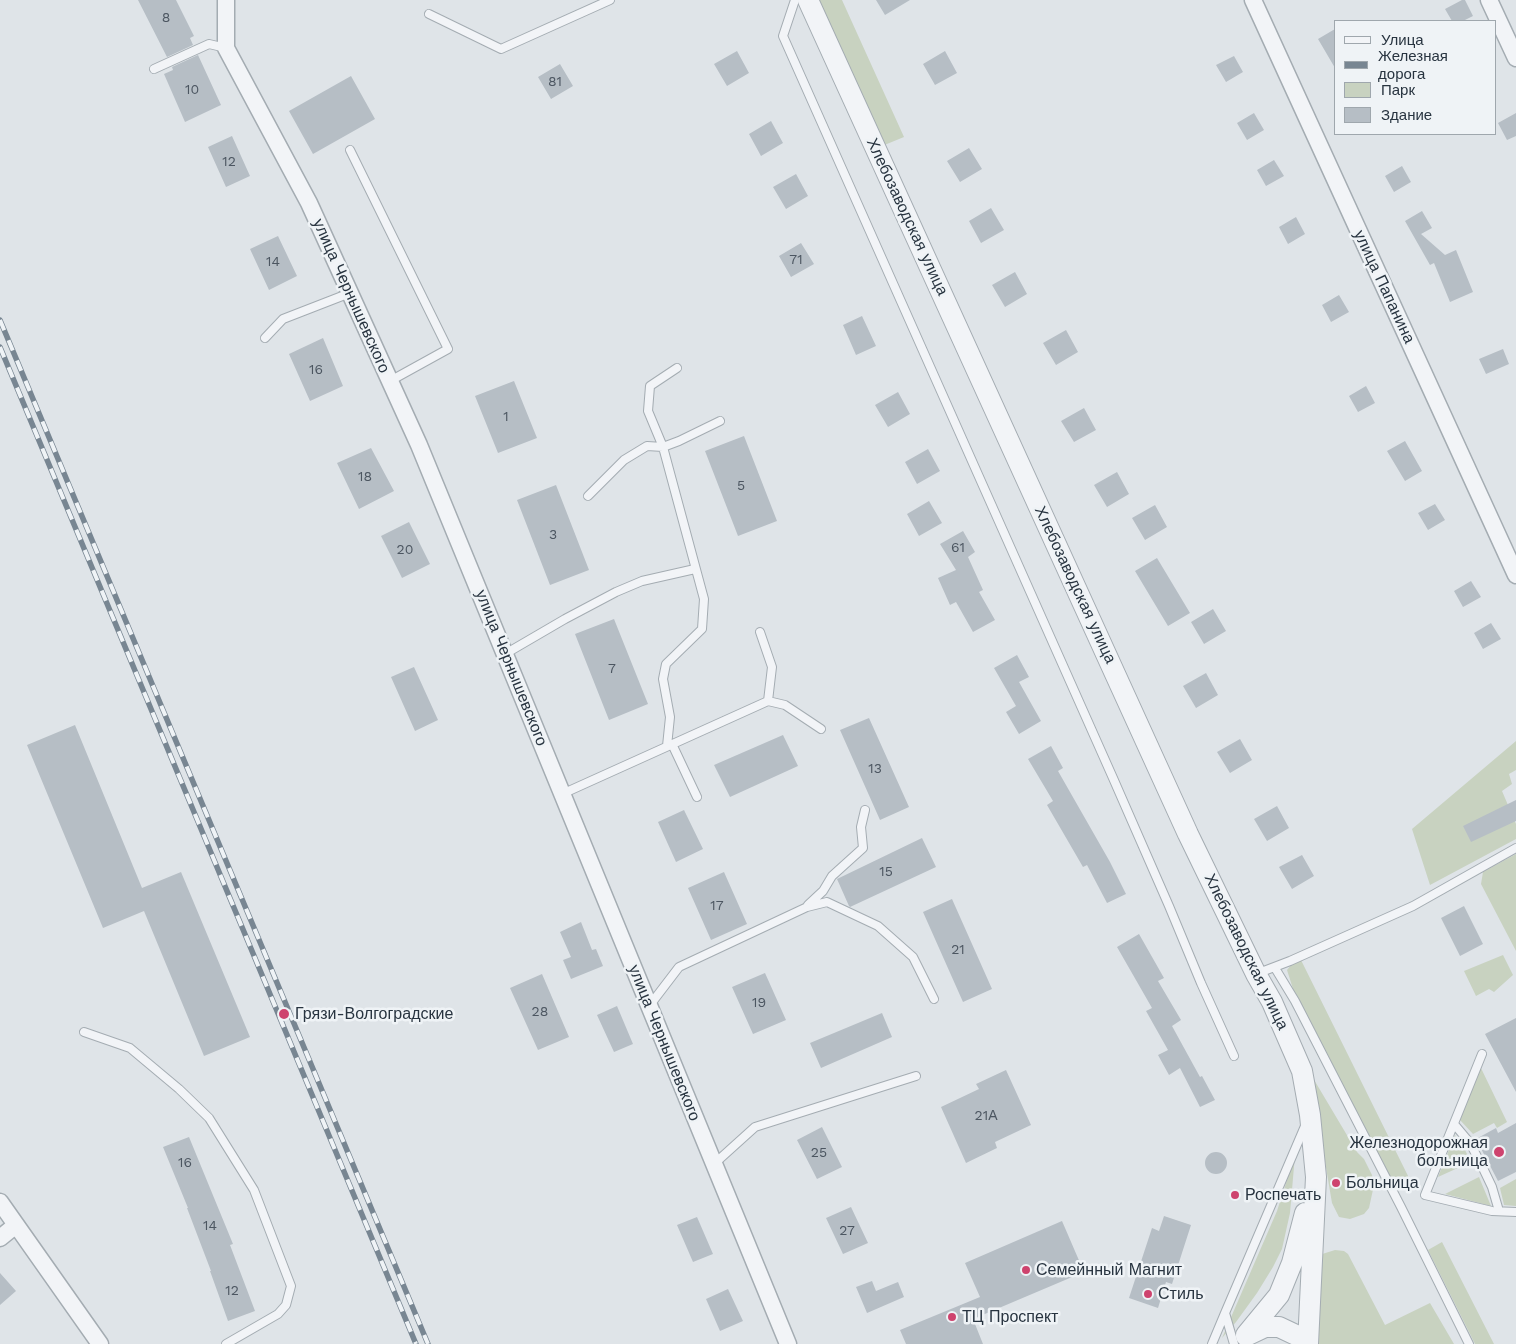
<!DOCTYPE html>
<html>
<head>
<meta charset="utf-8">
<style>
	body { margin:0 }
	#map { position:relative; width:1516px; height:1344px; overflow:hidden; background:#dfe4e8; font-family:"Work Sans",sans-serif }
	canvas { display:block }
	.legend { position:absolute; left:1334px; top:20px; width:162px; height:115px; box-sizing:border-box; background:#eff3f6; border:1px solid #9fa7ad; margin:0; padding:6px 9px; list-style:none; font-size:15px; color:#283440 }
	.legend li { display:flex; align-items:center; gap:10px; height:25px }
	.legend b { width:25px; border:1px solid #9fa7ad }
</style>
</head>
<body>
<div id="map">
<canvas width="1516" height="1344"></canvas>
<ul class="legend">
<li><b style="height:6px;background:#f2f4f7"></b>Улица</li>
<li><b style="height:6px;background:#788692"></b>Железная дорога</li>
<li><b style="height:14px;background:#c8d2c0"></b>Парк</li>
<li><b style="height:14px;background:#b6bec5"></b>Здание</li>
</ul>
</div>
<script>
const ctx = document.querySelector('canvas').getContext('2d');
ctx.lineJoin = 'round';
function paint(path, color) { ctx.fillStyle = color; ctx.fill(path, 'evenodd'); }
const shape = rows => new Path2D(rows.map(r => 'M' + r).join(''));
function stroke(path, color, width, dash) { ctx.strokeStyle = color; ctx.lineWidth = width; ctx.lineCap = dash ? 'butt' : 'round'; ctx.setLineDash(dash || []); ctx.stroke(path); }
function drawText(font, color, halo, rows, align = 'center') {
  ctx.font = font + ' "Work Sans",sans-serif'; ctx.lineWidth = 5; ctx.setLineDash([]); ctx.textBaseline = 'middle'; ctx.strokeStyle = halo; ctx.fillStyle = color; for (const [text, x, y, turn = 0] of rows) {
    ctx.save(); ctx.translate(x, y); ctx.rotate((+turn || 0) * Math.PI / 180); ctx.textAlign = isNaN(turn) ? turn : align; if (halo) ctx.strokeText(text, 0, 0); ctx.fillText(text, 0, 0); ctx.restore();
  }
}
paint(shape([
	[814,0,842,0,904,137,882,146],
	[1516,741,1516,770,1509,774,1512,784,1502,791,1516,824,1516,839,1430,885,1412,829],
	[1516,854,1516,951,1481,884,1483,872],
	[1503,955,1513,975,1494,992,1489,989,1476,996,1464,971],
	[1301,960,1412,1184,1400,1190,1394,1186,1294,992,1287,970,1291,965],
	[1480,1066,1507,1122,1497,1128,1494,1123,1473,1134,1460,1120],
	[1310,1073,1357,1152,1364,1159,1372,1175,1374,1185,1369,1208,1364,1214,1350,1219,1339,1217,1332,1203],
	[1455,1135,1464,1148,1471,1162,1438,1177],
	[1295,1155,1290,1213,1282,1249,1273,1267,1257,1293,1236,1322,1222,1338,1277,1211],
	[1479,1177,1491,1206,1445,1194],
	[1516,1179,1516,1206,1504,1205,1500,1188],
	[1442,1242,1494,1344,1475,1344,1428,1250],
	[1335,1250,1344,1251,1348,1254,1385,1325,1430,1303,1454,1344,1319,1344,1312,1325,1319,1255]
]), '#c8d2c0');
paint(shape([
	[138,0,176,0,194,36,190,38,193,45,167,57],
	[876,0,910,0,885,15],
	[1462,0,1465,0,1473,16,1463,21,1452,21,1445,9],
	[1335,29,1335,68,1318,39],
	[737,51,749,73,727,86,714,64],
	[945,51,957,73,935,85,923,64],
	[198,55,221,105,185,122,164,74,173,70,172,67],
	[1234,56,1243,72,1226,82,1216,65],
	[560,64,573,86,551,99,538,77],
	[351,76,375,119,313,154,289,111],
	[1254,113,1264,130,1247,140,1237,123],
	[1516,113,1516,136,1507,140,1498,123],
	[771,121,783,143,761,156,749,134],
	[232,136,250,176,226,187,208,147],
	[969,148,982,169,960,182,947,161],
	[1274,160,1284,176,1266,186,1257,170],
	[1402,166,1411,182,1394,192,1385,176],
	[796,174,808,196,786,209,773,187],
	[991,208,1004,230,981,243,969,221],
	[1422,211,1432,228,1421,234,1445,255,1456,250,1473,292,1450,302,1434,263,1430,265,1405,221],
	[1296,217,1305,234,1288,244,1279,227],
	[278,236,297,276,269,290,250,249],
	[801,243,814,264,791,277,779,256],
	[1015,272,1027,294,1005,307,992,285],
	[1339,295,1349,312,1331,322,1322,305],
	[862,316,876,346,856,355,843,325],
	[1066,330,1078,352,1056,365,1043,343],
	[323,338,343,386,310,401,289,354],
	[1503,349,1509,364,1486,374,1479,359],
	[514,381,537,438,498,453,475,396],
	[1366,386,1375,403,1358,412,1349,396],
	[898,392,910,414,888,427,875,405],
	[1084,408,1096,430,1074,442,1061,421],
	[744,436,777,521,738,536,705,451],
	[1405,441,1422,471,1405,481,1387,451],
	[371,448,394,491,359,509,337,463],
	[928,449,940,471,917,484,905,462],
	[1117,472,1129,494,1107,507,1094,485],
	[556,485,589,570,550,585,517,500],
	[929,501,942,523,919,536,907,514],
	[1435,504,1445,520,1428,530,1418,513],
	[1155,505,1167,527,1145,540,1132,518],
	[409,522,430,564,402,578,381,536],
	[963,531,975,552,968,557,983,590,979,592,995,620,973,632,956,602,950,605,938,578,956,570,940,544],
	[1157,558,1190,613,1168,626,1135,571],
	[1471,581,1481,597,1463,607,1454,591],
	[1213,609,1226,631,1204,644,1191,622],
	[614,619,648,704,609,720,575,634],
	[1491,623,1501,639,1483,649,1474,633],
	[1017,655,1029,677,1019,682,1041,721,1019,734,1006,712,1016,706,994,668],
	[414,667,438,720,415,731,391,677],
	[1206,673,1218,695,1196,708,1183,686],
	[869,718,909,807,880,820,840,730],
	[75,725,142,888,181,872,250,1037,204,1056,144,911,103,928,27,745],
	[783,735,798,766,730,797,714,765],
	[1240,739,1252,760,1230,773,1217,752],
	[1051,746,1063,768,1058,771,1110,862,1126,894,1107,903,1087,865,1083,867,1047,805,1053,801,1028,759],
	[1516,800,1516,821,1471,842,1463,826],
	[1277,806,1289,828,1267,841,1254,819],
	[684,810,703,849,676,862,658,822],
	[922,838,936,867,850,907,849,906,837,879],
	[1302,855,1314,876,1292,889,1279,867],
	[724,872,747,924,711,940,688,888],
	[952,899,992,989,963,1002,923,912],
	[1464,906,1483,944,1460,956,1441,918],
	[581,922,592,950,596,949,603,966,571,979,563,960,571,957,560,932],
	[1139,934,1164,978,1158,981,1181,1020,1172,1026,1200,1077,1202,1076,1215,1100,1200,1107,1180,1068,1169,1075,1158,1055,1168,1050,1146,1011,1152,1008,1117,947],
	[765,973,786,1020,753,1034,732,987],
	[542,974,569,1037,538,1050,510,988],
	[617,1006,633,1044,614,1052,597,1015],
	[882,1013,892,1037,821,1068,810,1043],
	[1516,1018,1516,1092,1485,1034],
	[1006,1070,1031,1125,995,1142,997,1148,966,1163,941,1107,979,1089,976,1084],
	[1516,1123,1516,1172,1498,1181,1476,1139,1496,1128,1498,1133],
	[822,1127,842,1167,817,1179,797,1140],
	[189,1137,233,1244,230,1245,255,1311,228,1321,210,1271,211,1271,187,1208,188,1208,163,1147],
	'1205 1163a11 11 0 1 1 22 0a11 11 0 1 1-22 0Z',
	[851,1207,868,1243,843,1254,826,1218],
	[1164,1216,1191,1225,1172,1284,1166,1282,1158,1308,1129,1298,1152,1228,1159,1231],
	[697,1217,713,1254,693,1262,677,1225],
	[1062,1221,1084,1272,973,1319,983,1344,906,1344,900,1330,980,1297,965,1263],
	[0,1273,16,1291,0,1305],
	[872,1281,876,1291,898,1282,904,1297,867,1313,856,1287],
	[728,1289,743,1321,720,1331,706,1299]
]), '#b6bec5');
const service = shape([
	[795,0,783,36,1113,778,1169,906,1201,983,1234,1056],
	[429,14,501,49,610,0],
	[154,69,209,44,226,48],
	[350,150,448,349,390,381],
	[265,338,283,319,350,293],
	[588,496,624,460,647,446,663,447,679,441,720,421],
	[760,632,772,667,768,701],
	[505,654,565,619,616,592,642,581,695,569],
	[672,744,697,797],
	[667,746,670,717,663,679,666,664,702,629,704,599,663,447,648,411,650,386,677,368],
	[562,794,768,701,785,705,821,729],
	[808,905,823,891,832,876,863,848,861,827,865,810],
	[1275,968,1295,1001,1401,1207,1469,1344],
	[1256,974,1290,961,1413,906,1516,848],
	[650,1005,679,967,807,907,827,902,878,926,913,957,934,999],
	[84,1032,130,1048,179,1089,209,1118,254,1190,291,1286,286,1305,278,1314,226,1344],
	[1482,1054,1425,1195,1492,1211,1516,1212],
	[1454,1124,1470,1143,1482,1166,1492,1187,1499,1211],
	[714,1164,755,1127,916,1076],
	[1212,1344,1225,1313],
	[1234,1344,1225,1313,1305,1126]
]);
const minor = shape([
	[226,0,226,48,309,203,419,445,788,1344],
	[1253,0,1516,575],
	[1489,0,1516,58],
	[0,1202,100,1344],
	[0,1238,16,1225]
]);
const tertiary = shape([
	[808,0,1188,834,1256,974,1272,1002,1302,1071,1310,1115,1316,1177,1308,1344],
	[1246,1335,1279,1295,1292,1263,1305,1213],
	[1246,1336,1265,1327,1279,1327,1298,1336,1304,1344]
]);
stroke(service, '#a4acb2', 10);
stroke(minor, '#a4acb2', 19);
stroke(tertiary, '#a4acb2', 22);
stroke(service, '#f2f4f7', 8);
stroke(minor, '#f2f4f7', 16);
stroke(tertiary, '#f2f4f7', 20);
const rail = shape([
	[0,320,428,1344],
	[0,347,416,1344]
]);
stroke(rail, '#788692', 5.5);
stroke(rail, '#eff3f6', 4, [11]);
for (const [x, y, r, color] of [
	[284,1014,6,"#ce436e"],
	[1499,1152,6,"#ce436e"],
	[1336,1183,5,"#ce436e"],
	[1235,1195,5,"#ce436e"],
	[1026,1270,5,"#ce436e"],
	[1148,1294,5,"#ce436e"],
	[952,1317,5,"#ce436e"]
]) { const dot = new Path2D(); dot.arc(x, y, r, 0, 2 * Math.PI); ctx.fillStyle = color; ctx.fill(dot); stroke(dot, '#eff3f6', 2); }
drawText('14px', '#4c5661', null, [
	["8",166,18],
	["81",555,82],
	["10",192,90],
	["12",229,162],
	["71",796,260],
	["14",273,262],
	["16",316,370],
	["1",506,417],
	["18",365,477],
	["5",741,486],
	["3",553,535],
	["61",958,548],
	["20",405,550],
	["7",612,669],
	["13",875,769],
	["15",886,872],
	["17",717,906],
	["21",958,950],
	["19",759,1003],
	["28",540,1012],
	["21А",986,1116],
	["25",819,1153],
	["16",185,1163],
	["14",210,1226],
	["27",847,1231],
	["12",232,1291]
]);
drawText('16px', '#283440', '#eff3f6', [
	["Хлебозаводская улица",907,217,65],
	["улица Папанина",1384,287,65],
	["улица Чернышевского",351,296,66],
	["Хлебозаводская улица",1075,585,65],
	["улица Чернышевского",511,668,68],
	["Хлебозаводская улица",1246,952,64],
	["улица Чернышевского",664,1043,68]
]);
drawText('16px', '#283440', '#eff3f6', [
	["Грязи-Волгоградские",295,1014],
	["Железнодорожная",1488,1143,"right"],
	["больница",1488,1161,"right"],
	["Больница",1346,1183],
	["Роспечать",1245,1195],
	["Семейнный Магнит",1036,1270],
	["Стиль",1158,1294],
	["ТЦ Проспект",962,1317]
], 'left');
</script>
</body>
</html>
